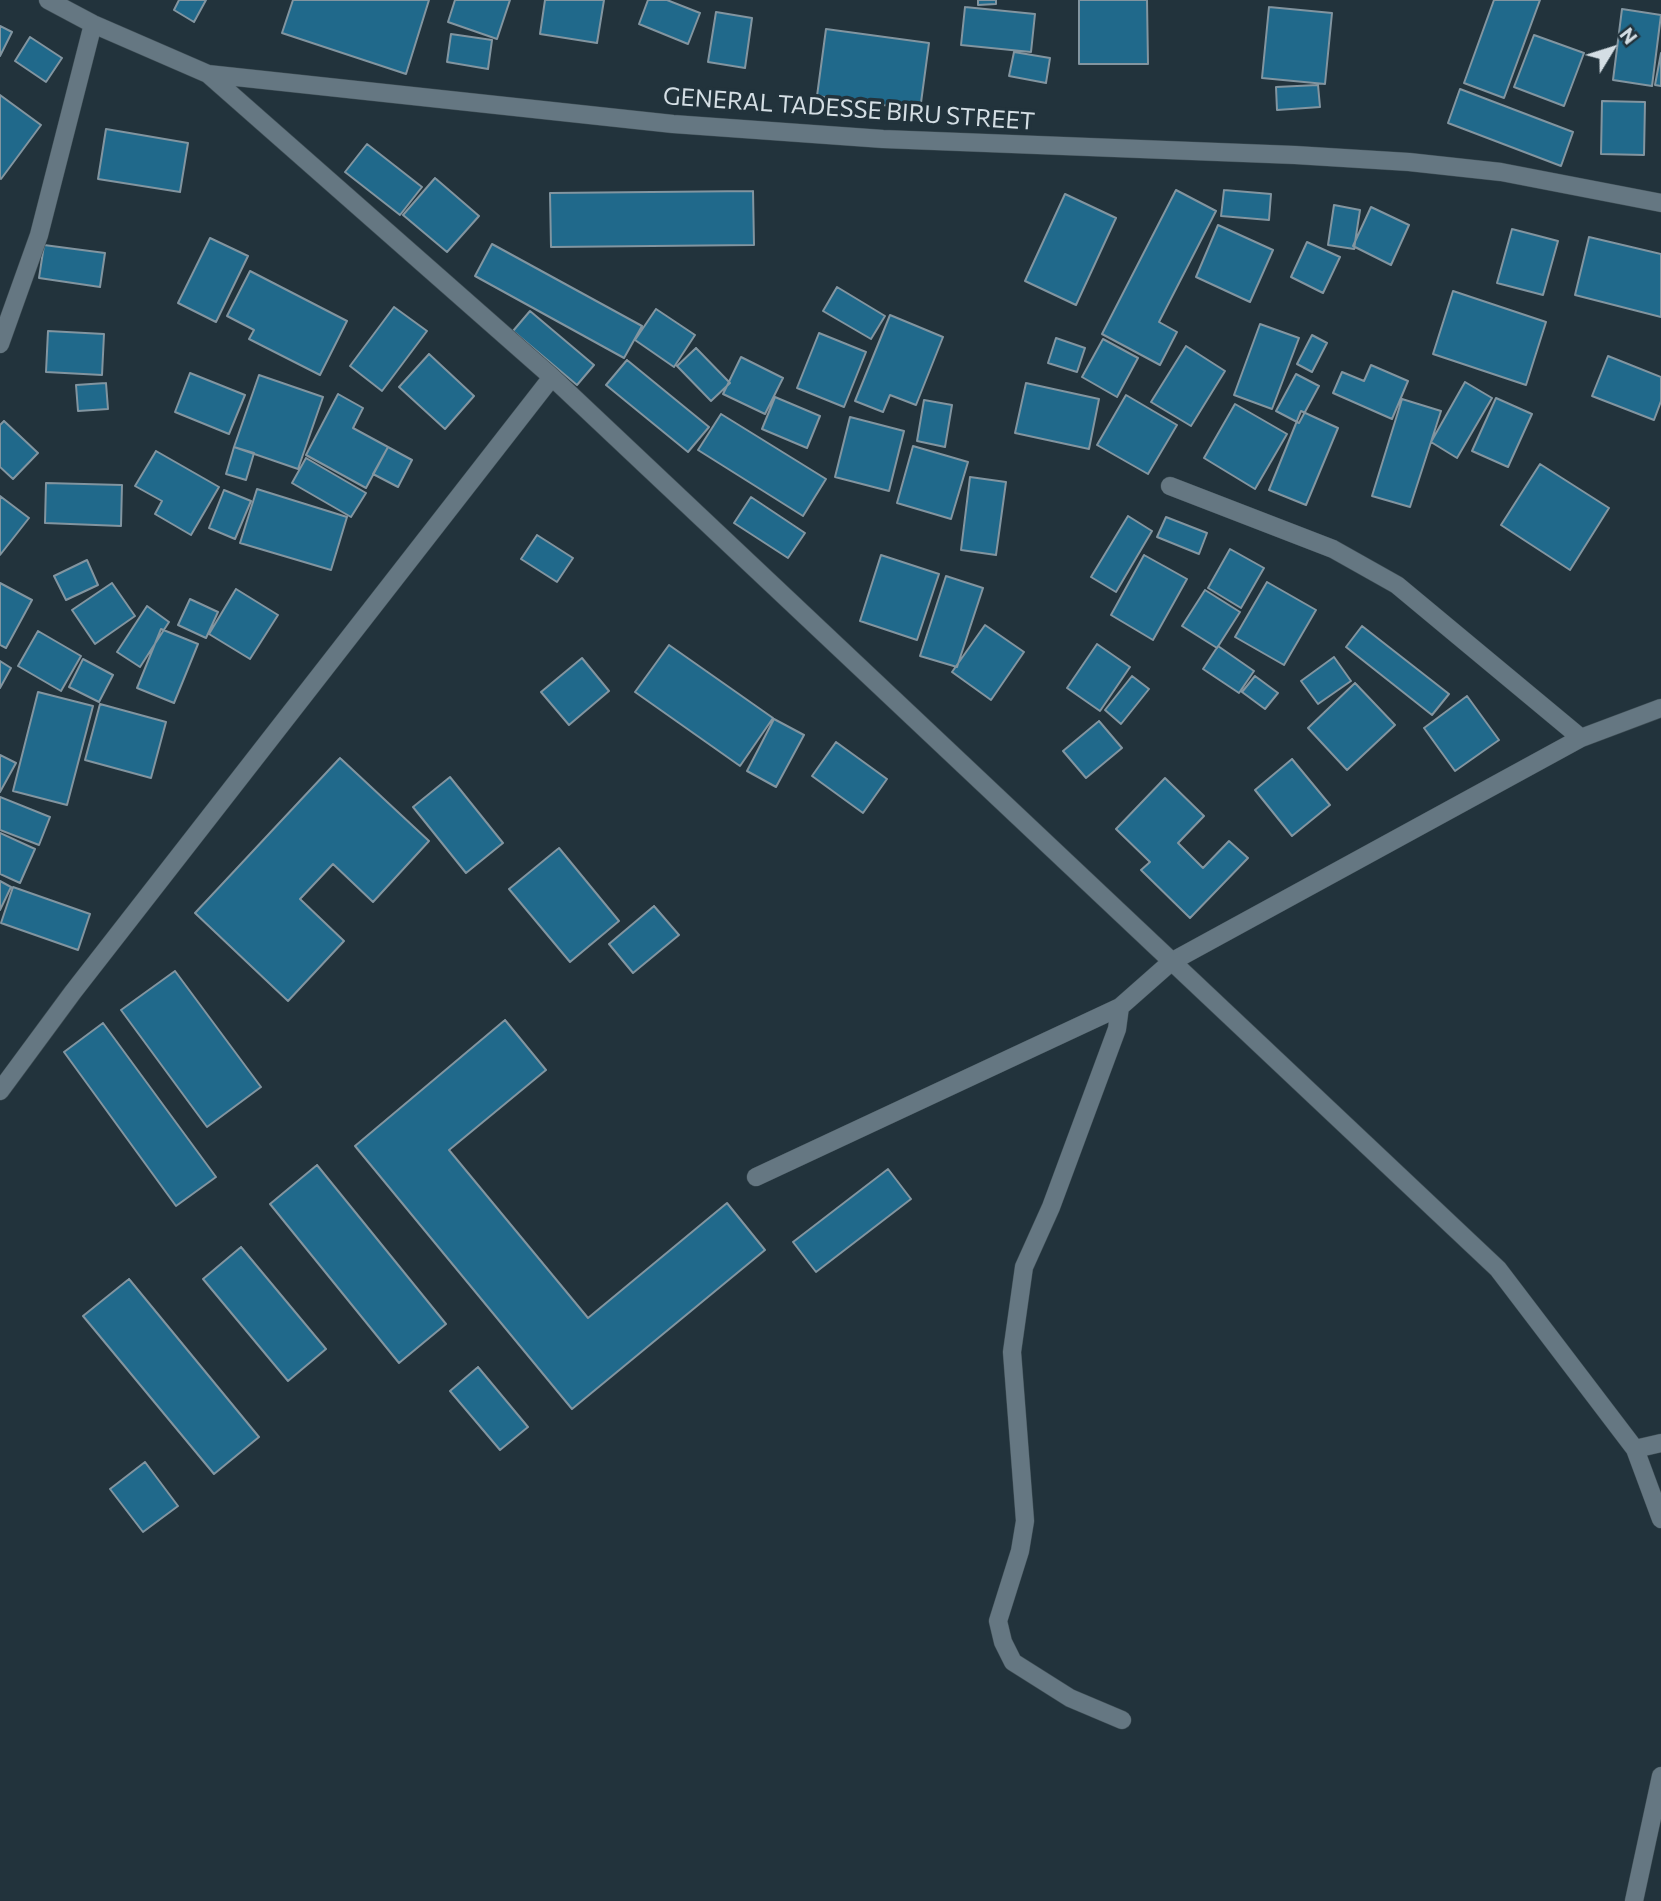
<!DOCTYPE html>
<html>
<head>
<meta charset="utf-8">
<style>
	body { margin:0 }
	#map { position:relative; width:1661px; height:1901px; overflow:hidden; background:#22333c; font-family:Commissioner,sans-serif }
	canvas { display:block }
	.north { position:absolute; left:1577px; top:14px; width:70px; height:70px; -webkit-text-stroke:5px #22333c; paint-order:stroke; rotate:52deg; font-size:19px; font-weight:700; line-height:28px; text-align:center; color:#d4dee4 }
	.north::after { content:''; display:block; margin:auto; width:24px; height:32px; background:#d4dee4; clip-path:polygon(50% 0,100% 100%,50% 72%,0 100%) }
</style>
</head>
<body>
<div id="map">
<canvas width="1661" height="1901"></canvas>
<div class="north">N</div>
</div>
<script>
const ctx = document.querySelector('canvas').getContext('2d');
ctx.lineJoin = 'round';
function paint(path, color) { ctx.fillStyle = color; ctx.fill(path, 'evenodd'); }
const shape = rows => new Path2D(rows.map(r => 'M' + r).join(''));
function stroke(path, color, width, dash) { ctx.strokeStyle = color; ctx.lineWidth = width; ctx.lineCap = dash ? 'butt' : 'round'; ctx.setLineDash(dash || []); ctx.stroke(path); }
function drawText(font, color, halo, rows, align = 'center') {
  ctx.font = font + ' Commissioner,sans-serif'; ctx.lineWidth = 7; ctx.setLineDash([]); ctx.textBaseline = 'middle'; ctx.strokeStyle = halo; ctx.fillStyle = color; for (const [text, x, y, turn = 0] of rows) {
    ctx.save(); ctx.translate(x, y); ctx.rotate((+turn || 0) * Math.PI / 180); ctx.textAlign = isNaN(turn) ? turn : align; if (halo) ctx.strokeText(text, 0, 0); ctx.fillText(text, 0, 0); ctx.restore();
  }
}
const building = shape([
	[179,0,206,0,194,22,174,10,179,0],
	[293,0,429,0,406,74,282,33,293,0],
	[455,0,510,0,497,39,448,22,455,0],
	[545,0,604,0,597,43,540,34,545,0],
	[648,0,667,0,700,13,688,44,639,24,648,0],
	[978,0,996,0,996,4,978,5,978,0],
	[1079,0,1147,0,1148,64,1079,64,1079,0],
	[1494,0,1540,0,1504,98,1464,83,1494,0],
	[965,7,1035,14,1031,52,961,45,965,7],
	[1269,7,1332,13,1325,84,1262,78,1269,7],
	[1622,9,1661,15,1652,86,1613,80,1622,9],
	[716,12,752,18,745,68,708,62,716,12],
	[0,26,12,32,0,56,0,26],
	[826,29,929,43,920,110,817,96,826,29],
	[451,34,492,40,488,69,447,62,451,34],
	[1534,35,1584,53,1564,106,1514,87,1534,35],
	[30,37,62,58,46,82,15,61,30,37],
	[1014,52,1050,58,1046,83,1009,76,1014,52],
	[1661,53,1661,86,1655,85,1661,53],
	[1318,85,1320,107,1277,110,1276,87,1318,85],
	[1460,89,1573,132,1561,166,1448,123,1460,89],
	[0,95,41,125,1,179,0,178,0,95],
	[1602,101,1645,102,1644,155,1601,154,1602,101],
	[106,129,188,143,180,192,98,179,106,129],
	[367,144,422,187,400,215,345,172,367,144],
	[435,178,479,216,447,252,403,215,435,178],
	[1176,190,1216,211,1159,322,1177,332,1160,365,1102,334,1176,190],
	[1224,190,1271,194,1269,220,1221,216,1224,190],
	[753,191,754,245,551,247,550,193,753,191],
	[1065,194,1116,218,1076,305,1025,281,1065,194],
	[1334,205,1360,210,1354,249,1328,245,1334,205],
	[1371,207,1409,225,1391,265,1353,246,1371,207],
	[1218,225,1273,250,1250,302,1196,277,1218,225],
	[1512,229,1558,241,1543,295,1497,283,1512,229],
	[1589,237,1661,254,1661,317,1575,295,1589,237],
	[210,238,248,256,216,322,178,303,210,238],
	[1307,242,1340,257,1323,293,1291,277,1307,242],
	[492,244,642,326,624,358,475,276,492,244],
	[44,245,105,253,100,287,39,278,44,245],
	[250,271,347,321,320,375,249,339,254,330,227,316,250,271],
	[837,287,885,316,871,339,823,311,837,287],
	[1453,291,1546,322,1526,385,1433,354,1453,291],
	[394,307,427,331,382,391,350,366,394,307],
	[656,309,695,335,674,367,635,340,656,309],
	[530,311,594,365,577,385,513,331,530,311],
	[890,315,943,337,916,405,890,395,883,412,855,401,890,315],
	[1260,324,1299,338,1272,409,1234,395,1260,324],
	[48,331,104,334,102,375,46,372,48,331],
	[819,333,866,352,844,407,797,388,819,333],
	[1312,335,1327,343,1312,372,1297,364,1312,335],
	[1056,338,1085,348,1077,372,1048,363,1056,338],
	[1103,339,1138,358,1117,397,1082,377,1103,339],
	[1186,346,1225,371,1191,426,1151,402,1186,346],
	[696,348,730,383,711,401,677,366,696,348],
	[429,354,474,396,445,429,399,387,429,354],
	[1608,356,1661,377,1661,401,1654,420,1592,396,1608,356],
	[741,357,783,378,765,414,723,394,741,357],
	[627,360,709,427,688,452,606,385,627,360],
	[1371,365,1408,381,1392,419,1333,393,1342,372,1364,381,1371,365],
	[190,373,245,395,229,434,175,412,190,373],
	[1296,374,1319,386,1299,423,1276,411,1296,374],
	[259,375,323,397,298,469,234,447,259,375],
	[1465,382,1492,398,1457,458,1431,442,1465,382],
	[106,383,108,409,78,411,76,385,106,383],
	[1026,383,1099,399,1089,449,1015,433,1026,383],
	[338,394,363,408,353,428,388,447,366,488,306,455,338,394],
	[1126,395,1177,425,1148,474,1097,445,1126,395],
	[775,397,820,416,807,448,762,429,775,397],
	[1496,398,1532,414,1508,467,1472,451,1496,398],
	[1402,399,1441,411,1410,507,1372,496,1402,399],
	[924,400,952,405,945,447,917,441,924,400],
	[1235,404,1287,434,1255,489,1204,458,1235,404],
	[1301,411,1338,428,1306,505,1269,490,1301,411],
	[721,414,826,479,803,516,698,450,721,414],
	[850,417,904,431,889,491,835,477,850,417],
	[4,421,38,453,13,479,0,467,0,425,4,421],
	[913,446,968,462,951,519,897,503,913,446],
	[234,447,254,453,246,480,226,474,234,447],
	[388,447,412,460,398,487,373,474,388,447],
	[156,451,219,487,191,535,155,514,162,501,135,486,156,451],
	[306,458,366,493,351,517,292,483,306,458],
	[1540,464,1609,508,1570,570,1501,525,1540,464],
	[970,477,1006,482,996,555,961,550,970,477],
	[46,483,122,485,121,526,45,523,46,483],
	[257,489,347,517,331,570,240,543,257,489],
	[224,490,251,501,235,539,209,528,224,490],
	[0,496,29,518,0,555,0,496],
	[751,497,805,533,788,558,734,523,751,497],
	[1128,516,1152,531,1116,592,1091,577,1128,516],
	[1166,517,1207,533,1199,554,1157,537,1166,517],
	[537,535,573,558,557,582,521,559,537,535],
	[1230,549,1264,568,1241,608,1208,588,1230,549],
	[881,555,939,574,917,640,860,621,881,555],
	[1144,555,1187,579,1153,640,1111,615,1144,555],
	[87,560,98,585,66,600,54,576,87,560],
	[946,576,983,588,957,667,920,656,946,576],
	[1267,582,1316,610,1284,665,1235,637,1267,582],
	[0,583,32,600,6,648,0,645,0,583],
	[112,583,135,616,95,644,72,610,112,583],
	[236,589,278,615,250,659,209,634,236,589],
	[1205,590,1240,612,1217,648,1182,626,1205,590],
	[190,599,218,612,206,638,178,625,190,599],
	[147,606,169,622,140,667,117,652,147,606],
	[985,625,1024,652,991,700,952,672,985,625],
	[1362,626,1449,694,1432,715,1346,647,1362,626],
	[161,629,198,644,174,703,137,688,161,629],
	[38,631,81,656,61,691,18,666,38,631],
	[1097,644,1130,667,1100,711,1067,688,1097,644],
	[669,645,773,718,740,766,635,692,669,645],
	[1218,646,1254,671,1239,693,1203,669,1218,646],
	[1334,657,1351,681,1318,704,1301,681,1334,657],
	[582,658,609,691,569,725,541,692,582,658],
	[83,659,113,675,99,702,69,687,83,659],
	[0,661,11,668,0,688,0,661],
	[1132,676,1149,689,1121,724,1105,710,1132,676],
	[1255,676,1278,693,1265,709,1242,692,1255,676],
	[1355,683,1395,725,1347,770,1308,728,1355,683],
	[38,692,93,706,67,805,13,791,38,692],
	[1467,696,1499,740,1455,771,1424,728,1467,696],
	[100,704,166,722,151,778,85,760,100,704],
	[774,719,804,735,776,787,747,771,774,719],
	[1099,721,1122,748,1086,778,1063,751,1099,721],
	[836,742,887,779,863,813,812,776,836,742],
	[0,755,16,763,0,792,0,755],
	[340,758,429,841,373,902,333,864,300,899,344,941,288,1001,195,913,340,758],
	[1292,759,1330,805,1292,836,1255,790,1292,759],
	[450,777,503,843,466,873,413,807,450,777],
	[1165,778,1204,816,1178,843,1203,868,1229,841,1248,858,1190,918,1141,870,1150,862,1116,829,1165,778],
	[0,797,50,817,39,845,0,830,0,797],
	[0,833,35,849,20,883,0,874,0,833],
	[559,848,619,921,570,962,509,889,559,848],
	[0,881,11,887,0,910,0,881],
	[13,887,90,914,78,950,1,923,13,887],
	[654,906,679,935,633,973,609,944,654,906],
	[175,971,261,1087,207,1127,121,1010,175,971],
	[505,1020,546,1070,449,1150,588,1318,727,1203,765,1250,572,1409,355,1146,505,1020],
	[103,1023,216,1177,176,1206,64,1052,103,1023],
	[317,1165,446,1324,399,1363,270,1204,317,1165],
	[888,1169,911,1199,816,1272,793,1242,888,1169],
	[241,1247,326,1349,288,1381,203,1279,241,1247],
	[129,1279,259,1437,214,1474,83,1316,129,1279],
	[478,1367,528,1427,500,1450,450,1391,478,1367],
	[145,1462,178,1506,143,1532,110,1489,145,1462]
]);
paint(building, '#20698b');
stroke(building, '#8295a0', 2);
const minor = shape([
	[48,0,93,24,208,74,673,124,883,139,1295,155,1409,162,1501,172,1661,203],
	[208,74,552,377,1498,1269,1635,1449,1661,1519],
	[0,344,39,235,93,24],
	[1170,486,1333,549,1397,585,1581,738],
	[1120,1007,1117,1029,1051,1207,1024,1267,1012,1352,1025,1521,1020,1551,998,1621,1003,1642,1013,1662,1070,1698,1122,1720],
	[0,1091,73,992,552,377],
	[756,1177,1120,1007,1171,962,1581,738,1661,708],
	[1635,1449,1661,1443],
	[1634,1901,1661,1776]
]);
stroke(minor, '#3f4e55', 19);
stroke(minor, '#657782', 18);
drawText('24px', '#d4dee4', '#22333c', [
	["GENERAL TADESSE BIRU STREET",849,109,4]
]);
</script>
</body>
</html>
